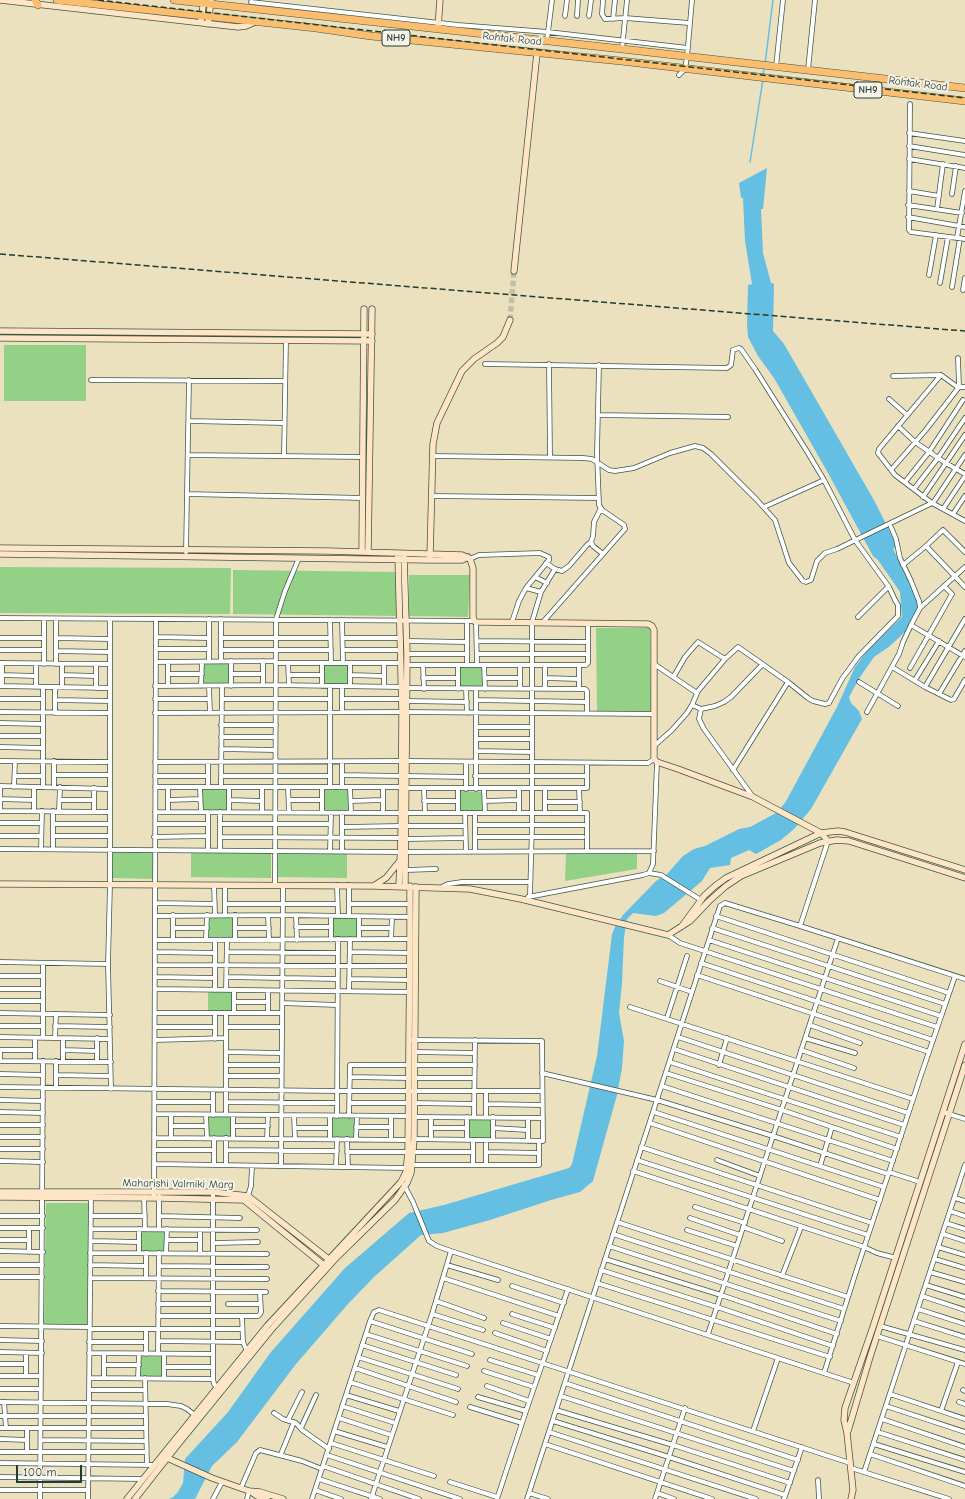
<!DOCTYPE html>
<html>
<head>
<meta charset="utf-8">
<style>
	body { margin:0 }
	#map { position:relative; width:965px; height:1499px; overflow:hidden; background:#ebe1bf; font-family:"Comic Neue",sans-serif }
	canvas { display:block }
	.scale { position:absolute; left:16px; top:1465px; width:66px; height:18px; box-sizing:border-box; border:2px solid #1f3d34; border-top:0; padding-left:5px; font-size:12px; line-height:14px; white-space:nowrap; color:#1f3d34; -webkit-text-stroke:3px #f7f3e8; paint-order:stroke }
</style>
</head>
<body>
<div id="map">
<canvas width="965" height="1499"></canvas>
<div class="scale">100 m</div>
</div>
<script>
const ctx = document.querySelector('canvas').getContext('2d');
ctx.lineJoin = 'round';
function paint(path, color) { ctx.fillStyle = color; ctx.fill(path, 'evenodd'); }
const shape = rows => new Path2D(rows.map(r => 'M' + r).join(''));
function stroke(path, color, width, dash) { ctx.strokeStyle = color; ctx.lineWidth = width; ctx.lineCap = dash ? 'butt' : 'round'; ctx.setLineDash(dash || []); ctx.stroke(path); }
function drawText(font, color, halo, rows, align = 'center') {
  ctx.font = font + ' "Comic Neue",sans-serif'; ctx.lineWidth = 4; ctx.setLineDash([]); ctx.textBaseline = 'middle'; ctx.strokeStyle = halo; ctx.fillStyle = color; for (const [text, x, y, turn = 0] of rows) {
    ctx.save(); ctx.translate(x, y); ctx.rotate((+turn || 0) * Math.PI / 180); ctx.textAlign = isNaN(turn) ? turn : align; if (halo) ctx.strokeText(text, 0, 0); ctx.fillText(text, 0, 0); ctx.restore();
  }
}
paint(shape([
	[4,345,86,345,86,401,4,401],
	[0,567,231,568,230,614,0,613],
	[233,570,397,572,397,616,233,614],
	[409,575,470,575,468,617,409,616],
	[596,628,650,628,651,711,597,712],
	[204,663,229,663,229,683,204,683],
	[324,664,348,664,348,684,323,684],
	[459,667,484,668,484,688,459,688],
	[202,790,227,790,227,811,202,811],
	[324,790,349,790,349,811,324,811],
	[459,791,484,792,484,812,459,812],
	[113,852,156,852,156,879,112,878],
	[191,853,271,853,271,878,191,877],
	[278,853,347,853,347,878,278,877],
	[566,854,637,854,637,869,565,881],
	[208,917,233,917,233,938,208,938],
	[332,917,357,918,357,938,332,938],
	[208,991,233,991,233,1011,208,1011],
	[207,1116,232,1116,232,1137,207,1136],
	[331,1117,356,1118,356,1138,331,1138],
	[468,1118,493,1118,493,1139,468,1138],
	[46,1203,89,1203,87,1325,44,1325],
	[140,1231,165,1231,165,1251,140,1251],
	[139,1356,164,1357,164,1377,139,1377]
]), '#93d187');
paint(shape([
	[767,168,763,209,761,209,763,253,771,283,774,284,773,331,784,344,875,502,897,546,893,549,913,586,919,603,916,615,908,629,890,646,874,657,860,677,849,697,851,703,859,711,862,719,811,809,794,829,781,840,756,854,749,850,731,858,730,865,710,868,702,881,664,913,656,916,633,913,627,919,624,937,622,984,619,1013,624,1041,622,1068,617,1095,593,1181,580,1192,551,1200,490,1220,443,1233,421,1235,374,1277,348,1304,296,1364,237,1442,212,1466,195,1499,169,1499,173,1497,178,1492,183,1483,185,1459,228,1412,271,1352,345,1268,409,1213,444,1205,569,1168,572,1164,597,1056,612,934,615,927,623,915,656,881,667,874,683,856,694,849,705,846,739,829,750,827,776,813,785,803,837,707,855,667,867,651,902,617,900,592,878,560,873,556,828,473,774,378,758,356,748,337,747,325,748,285,752,284,745,241,743,198,741,198,739,183]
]), '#65bfe2');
stroke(shape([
	[765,64,773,0],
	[763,75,764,67],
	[750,162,763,79]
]), '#65bfe2', 1.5);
stroke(shape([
	[510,320,514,271]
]), '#c2c0a3', 5.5, [5.5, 3]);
const street = shape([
	[603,0,602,14,605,19,625,18,689,23],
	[251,2,458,25,548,32,688,48],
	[565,16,567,0],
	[577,16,578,0],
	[589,16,591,0],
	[613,19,615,0],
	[547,40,552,0],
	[622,49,627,0],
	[776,67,783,0],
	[808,70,815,0],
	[679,75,685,69,687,57,692,0],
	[910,104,909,230,911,232,965,239],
	[909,133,965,141],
	[909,146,965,155],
	[909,159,965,168],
	[909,191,939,196],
	[952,194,956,166],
	[908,205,962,213],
	[937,209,943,164],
	[908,217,965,227],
	[957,238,965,191],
	[929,275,936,235],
	[940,283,948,237],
	[952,287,960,238],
	[963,290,965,278],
	[485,364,727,368,731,365,733,350,739,348,741,349,755,369,808,453,824,480,855,540,889,587,895,600,898,605,898,616,858,657,842,679,829,703,825,704,813,701,808,698,788,682,738,647,725,659,698,691,692,705],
	[549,364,550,456],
	[941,375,879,449,878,453,895,475,932,503,965,521],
	[893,376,941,375,956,386,965,387],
	[91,380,285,381],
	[889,399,907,415],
	[598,415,728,417],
	[189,421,284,423],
	[898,426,915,442,944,462,965,474],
	[188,455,363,457],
	[284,456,286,340],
	[433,456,583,458,592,459,609,470,615,471,634,468,670,453,695,446,703,448,711,454,757,500,775,520,789,563,803,581,806,582,811,580,817,561,825,553,837,549,932,503],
	[891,470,925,431,959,387,958,358],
	[905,482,929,452,963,400],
	[914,489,938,458,965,418],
	[187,494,363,498],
	[432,496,599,498],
	[923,497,965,435],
	[933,503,965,455],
	[764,507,824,480],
	[601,508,594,522,593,536,591,542,593,546,603,554],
	[943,509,965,476],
	[953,514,965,496],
	[891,527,896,539,900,558,911,581,919,601,920,608,911,625,965,657],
	[926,546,943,530,965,552],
	[186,552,189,380],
	[470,559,479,555,540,553,549,557,549,560,526,588,519,601,512,622],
	[546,563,555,569,562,571,569,566,587,545,591,542],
	[903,565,926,546,965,587],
	[535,577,547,583],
	[526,588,541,592,532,622,532,825,530,896],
	[541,592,555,569],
	[920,608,965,567],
	[858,617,888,587],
	[0,618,474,621],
	[110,619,110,884,108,964,111,1089],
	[209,619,209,661],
	[330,620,331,663],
	[342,620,343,663],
	[476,622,477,665],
	[543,622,625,529,624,525,602,510,599,505,597,453,599,365],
	[156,637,209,638],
	[0,638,44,638],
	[56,638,110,639],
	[221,638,330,638],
	[343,638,401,638],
	[407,641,467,642],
	[477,641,588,642],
	[156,649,209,649],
	[0,650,44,650],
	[221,650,331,650],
	[343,650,401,650],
	[56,651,110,652],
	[407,654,467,654],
	[477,654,588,654],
	[221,661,221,619],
	[263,661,263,685],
	[156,662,276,661],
	[0,663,110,664],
	[2,663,2,686],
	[276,663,401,663],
	[288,663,289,685],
	[322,663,322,686],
	[350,663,350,686],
	[36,664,36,687],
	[44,664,44,619],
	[56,664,56,619],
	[62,664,62,687],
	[654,664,697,693],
	[407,665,586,665,588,663,588,623],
	[423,665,424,689],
	[458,665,458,689],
	[467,665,467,621],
	[484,665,485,689],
	[520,665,520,689],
	[892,667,925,687,951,700,954,699,965,680],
	[910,668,952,594,944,586],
	[168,674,202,674],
	[231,674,263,674],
	[2,675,36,676],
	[62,675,96,676],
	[289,675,322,675],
	[350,675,384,676],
	[674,676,685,657,698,642,725,659],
	[423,678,458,678],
	[485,678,520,678],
	[545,678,579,679],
	[915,680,939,641],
	[859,682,898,706],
	[0,686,110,688],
	[155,686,276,685,401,687],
	[168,686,168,662],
	[201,686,202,662],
	[209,686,210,713],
	[231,686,231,661],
	[330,686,330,787],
	[342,686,342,712],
	[384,686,384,663],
	[925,687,965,619],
	[96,688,96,664],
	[407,688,585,689,587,691,587,713],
	[466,689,467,713],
	[545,689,545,665],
	[579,689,579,665],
	[939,694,965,651],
	[0,699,43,699],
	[155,699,209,699],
	[222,699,330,699],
	[342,699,401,699],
	[55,700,110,701],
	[476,700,587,702],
	[407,701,467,702],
	[701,709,699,719,704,729,753,797],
	[0,712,110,713],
	[867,712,899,654,903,642,911,625],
	[55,713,55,687],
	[155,713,402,712,654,714],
	[0,723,43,724],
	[221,725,276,725],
	[476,727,532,727],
	[0,736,42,736],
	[221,737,275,737],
	[476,739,531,739],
	[654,746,672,730,687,713,692,705,701,709,715,706,724,702,731,697,762,665],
	[0,747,42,748],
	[221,749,275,750],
	[476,751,531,752],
	[0,761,110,762],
	[155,762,407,761,648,763,654,759],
	[466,762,466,789],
	[733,770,788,682],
	[54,775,110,775],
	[342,775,401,776],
	[15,776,42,776],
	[155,776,208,776],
	[221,776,330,776],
	[407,776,466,777],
	[475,776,587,776],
	[0,786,110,789],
	[14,787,15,761],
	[43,787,43,687],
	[54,787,54,761],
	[155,787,401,787],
	[168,787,168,812],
	[200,787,201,812],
	[208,787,208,762],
	[221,787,222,686],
	[262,787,262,812],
	[288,787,289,812],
	[322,787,322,813],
	[342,787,342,762],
	[350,787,351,813],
	[383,787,383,813],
	[407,788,587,788,587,763],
	[579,788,580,813],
	[0,789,0,811],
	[424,789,425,813],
	[458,789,458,813],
	[476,789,476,689],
	[484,789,485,813],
	[0,799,34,800],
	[60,800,94,800],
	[168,800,200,799],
	[229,800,262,801],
	[289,800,322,800],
	[351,801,383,800],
	[424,801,458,801],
	[485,801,519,800],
	[545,802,580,802],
	[0,811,110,812],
	[34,811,34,787],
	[53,811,53,849],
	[59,811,60,787],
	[94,812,94,788],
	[155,812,401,813],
	[208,812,208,850],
	[229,812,229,787],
	[407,813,587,813,587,851],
	[465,813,466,851],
	[475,813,475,851],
	[519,813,519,789],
	[545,813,545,789],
	[0,823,41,823],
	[53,824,110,824],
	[155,824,208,824],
	[220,824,330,824],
	[475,825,587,825],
	[407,826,465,826],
	[342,827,401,826],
	[0,836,41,836],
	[53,836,110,836],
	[154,837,208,836],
	[220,837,401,838],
	[475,837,583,837],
	[406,839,465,838],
	[0,849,401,852,654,851],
	[41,849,42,811],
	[220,850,220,812],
	[330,851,331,813],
	[342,851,342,813],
	[406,870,436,869],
	[649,873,661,875,701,900],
	[214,885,215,915],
	[225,885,225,915],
	[275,885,276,619,285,591,299,558],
	[337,885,338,916],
	[442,887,448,884,462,882,530,882],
	[528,897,643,875,649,873,653,864,657,762],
	[156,903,215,904],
	[225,904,337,904],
	[349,904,410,904],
	[173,915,173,940],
	[235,915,235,940],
	[268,915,269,940],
	[156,916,283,915,410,917],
	[296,916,297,940],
	[349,916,349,885],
	[716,916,949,993],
	[359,917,359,939],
	[800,926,828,841],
	[296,927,331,927],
	[173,928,207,928],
	[235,928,269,928],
	[359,928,391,928],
	[712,928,945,1004],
	[668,935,680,943,937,1027],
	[391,939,392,917],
	[156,940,410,939],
	[206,940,207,915],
	[331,940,331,916],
	[709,940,941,1016],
	[156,952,215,953],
	[227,952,338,953],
	[350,952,410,953],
	[0,962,108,964],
	[43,963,43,1038],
	[701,963,933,1040],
	[156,965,410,966],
	[697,975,929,1052],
	[0,976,43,976],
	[155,977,215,978],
	[227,977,338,979],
	[349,979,410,980],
	[660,981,692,992],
	[0,989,43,989],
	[155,989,410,992],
	[215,990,215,940],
	[226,990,227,940],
	[349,991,350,939],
	[0,1001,43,1001],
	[234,1002,268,1002],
	[282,1003,337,1005],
	[630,1007,913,1099],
	[0,1013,110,1015],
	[155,1013,282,1013],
	[215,1013,215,1039],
	[234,1013,234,991],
	[268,1013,268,991],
	[667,1018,687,956],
	[810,1025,860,1043],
	[0,1026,43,1026],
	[55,1026,110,1027],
	[155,1027,215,1027],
	[226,1027,282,1027],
	[0,1037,110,1039],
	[678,1037,908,1113],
	[35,1038,35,1061],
	[55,1038,56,1014],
	[63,1038,63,1061],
	[97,1038,97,1061],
	[805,1038,855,1053],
	[155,1040,226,1038],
	[413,1040,542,1041,543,1141,414,1139],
	[674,1049,904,1125],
	[0,1050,35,1050],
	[63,1050,97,1051],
	[801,1050,854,1068],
	[0,1052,0,1061],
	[226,1052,281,1053],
	[415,1052,475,1053],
	[0,1061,111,1062],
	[670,1062,901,1137],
	[226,1065,281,1065],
	[415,1065,475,1065],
	[719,1065,727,1038],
	[542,1073,657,1100,773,1136,888,1174],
	[666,1073,782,1110,897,1149],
	[0,1074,43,1075],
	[56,1075,110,1076],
	[226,1076,281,1076],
	[350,1077,408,1078],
	[415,1078,474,1078],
	[662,1086,893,1161],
	[0,1087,337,1091,542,1091],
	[56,1088,56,1061],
	[213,1090,213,1115],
	[0,1100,43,1101],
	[155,1102,213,1102],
	[226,1102,337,1103],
	[349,1103,408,1103],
	[415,1103,474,1104],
	[486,1104,542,1105],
	[0,1112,43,1113],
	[654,1112,884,1187],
	[943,1112,965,1119],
	[155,1114,408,1116],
	[171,1115,171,1138],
	[206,1115,207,1138],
	[226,1115,226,1013],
	[294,1115,295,1139],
	[337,1116,338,939],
	[349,1116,350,1065,408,1065],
	[414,1117,543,1118],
	[431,1117,431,1139],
	[467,1117,467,1140],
	[474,1117,475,1040],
	[486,1117,486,1091],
	[650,1123,880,1200],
	[0,1125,43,1125],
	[171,1126,206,1126],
	[233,1126,268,1126],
	[356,1127,391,1127],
	[295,1128,330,1128],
	[431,1128,467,1128],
	[493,1128,528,1130],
	[0,1137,43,1137],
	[155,1138,408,1140],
	[214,1138,214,1165],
	[226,1138,226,1165],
	[233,1138,233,1115],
	[267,1139,268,1115],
	[330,1139,330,1116],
	[347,1139,348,1167],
	[356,1139,357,1116],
	[391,1139,391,1116],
	[473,1140,473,1165],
	[486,1140,486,1165],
	[493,1140,493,1117],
	[528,1141,528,1118],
	[641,1147,872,1223],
	[0,1149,43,1149],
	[155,1150,214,1150],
	[226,1150,337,1151],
	[347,1152,408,1152],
	[414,1152,473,1152],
	[486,1152,539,1153],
	[637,1160,868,1235],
	[717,1160,760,1176],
	[0,1161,43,1162],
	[155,1164,406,1168],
	[412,1165,539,1165,539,1141],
	[281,1166,283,885],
	[820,1166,832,1127],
	[336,1167,337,1139],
	[633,1171,864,1247,877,1253,896,1258],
	[889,1172,920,1182],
	[404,1185,413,1202,429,1241,437,1246,451,1251],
	[213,1192,213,1379,214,1384,219,1389],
	[159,1196,159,1229],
	[144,1197,145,1229],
	[154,1198,156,619],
	[955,1198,965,1201],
	[247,1199,251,1186,252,1166],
	[695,1207,745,1223],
	[950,1211,965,1216],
	[0,1216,43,1216],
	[91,1216,145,1216],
	[159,1216,240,1218],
	[690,1218,740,1235],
	[617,1222,848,1297],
	[946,1223,965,1229],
	[743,1227,782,1241],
	[0,1228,43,1228],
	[91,1229,257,1230],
	[139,1229,139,1253],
	[200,1230,200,1254],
	[687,1230,737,1246],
	[613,1234,844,1309],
	[943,1234,965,1241],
	[0,1240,29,1240],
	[167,1240,200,1240],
	[91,1241,139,1242],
	[213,1243,258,1242],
	[609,1246,841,1321],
	[938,1247,965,1255],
	[0,1251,43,1252],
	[29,1252,29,1228],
	[90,1253,267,1254],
	[146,1253,146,1278],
	[166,1253,167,1229],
	[605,1259,721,1295,837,1334],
	[935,1259,965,1268],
	[0,1265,42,1265],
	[90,1265,146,1266],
	[447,1265,498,1280],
	[159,1266,267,1267],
	[601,1270,717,1307,833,1346],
	[930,1272,965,1282],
	[782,1276,801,1227],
	[0,1277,42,1277],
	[90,1278,267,1279],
	[443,1278,559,1316],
	[597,1283,830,1357],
	[926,1285,965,1297],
	[512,1286,564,1303],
	[158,1291,266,1292],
	[922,1296,965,1310],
	[436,1301,484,1318],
	[158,1304,213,1304],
	[228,1304,260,1304],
	[918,1309,965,1324],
	[432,1314,483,1330],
	[512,1314,555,1328],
	[158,1316,258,1316,260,1314,261,1312,260,1292],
	[242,1316,243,1342,247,1351],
	[370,1321,472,1354],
	[914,1321,965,1337],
	[503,1323,551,1339],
	[0,1326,90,1327],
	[880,1326,965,1350],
	[90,1329,242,1329],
	[495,1333,547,1351],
	[366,1334,467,1366],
	[708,1334,838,938],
	[877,1336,965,1364],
	[0,1340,42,1341],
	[158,1341,243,1342],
	[89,1342,146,1342],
	[362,1345,456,1375],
	[0,1352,42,1353],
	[89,1353,213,1354],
	[104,1354,104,1378],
	[146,1354,146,1329],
	[158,1354,159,1253],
	[164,1354,164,1378],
	[358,1357,458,1389],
	[490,1360,538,1375],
	[0,1364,26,1364],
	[104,1365,139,1365],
	[164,1367,213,1367],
	[355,1368,456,1402],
	[484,1371,534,1387],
	[824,1373,855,1275,921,1075,955,976],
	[0,1376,41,1376],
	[26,1376,26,1353],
	[89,1378,213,1379],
	[138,1378,139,1354],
	[145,1378,147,1465],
	[350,1382,453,1415],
	[565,1383,798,1460],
	[487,1386,529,1401],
	[0,1389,41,1389],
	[89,1390,145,1390],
	[963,1390,965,1391],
	[890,1394,965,1419],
	[346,1395,399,1411],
	[561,1396,794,1471],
	[478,1397,526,1411],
	[0,1402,167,1404,181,1406,187,1409,196,1416],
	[4,1402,6,1428],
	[959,1402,965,1404],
	[342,1406,395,1423],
	[886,1406,965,1432],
	[470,1407,522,1423],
	[556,1410,673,1445,790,1483],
	[941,1411,958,1362],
	[274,1413,283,1419,296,1423,302,1430,329,1449],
	[0,1416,146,1416],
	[339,1418,391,1435],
	[882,1419,965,1447],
	[288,1420,302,1392],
	[553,1421,669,1457,785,1495],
	[0,1428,146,1428],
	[27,1428,27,1452],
	[301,1428,316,1395],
	[334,1431,387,1447],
	[753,1431,778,1358],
	[549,1432,756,1499],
	[878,1432,965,1460],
	[0,1439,27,1440],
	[41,1440,146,1441],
	[331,1443,434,1476],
	[545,1444,712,1499],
	[874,1444,965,1472],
	[0,1452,146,1452],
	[281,1454,294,1422],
	[870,1454,965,1486],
	[327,1455,460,1499],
	[0,1463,154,1465],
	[323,1466,419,1499],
	[851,1468,949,1499],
	[864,1472,965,1165],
	[0,1477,143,1479],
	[319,1479,380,1499],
	[818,1480,819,1499],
	[450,1482,497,1497],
	[241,1488,256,1453,260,1450,302,1461,322,1469],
	[0,1490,88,1490],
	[315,1490,341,1499],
	[529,1493,548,1499],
	[657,1493,674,1499],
	[40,1499,43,1061],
	[88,1499,91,1195],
	[213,1499,222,1482],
	[247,1499,249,1491],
	[312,1499,370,1321,374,1312,379,1310,850,1463],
	[371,1499,432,1314,451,1251,854,1383],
	[497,1499,526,1411,568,1289],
	[527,1499,720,906,725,903,800,926,965,979],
	[655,1499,685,1408],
	[784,1499,802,1447]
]);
const secondary = shape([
	[0,0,238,27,246,26,255,22],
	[201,20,204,0],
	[208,24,211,0],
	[438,28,440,0],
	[514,271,537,53],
	[0,331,372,334],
	[0,338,372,341],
	[0,548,328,551,462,555,470,559,473,568,473,617,474,621,476,622,648,624,652,626,654,630,654,759,657,762,678,769,753,797,821,833,828,841],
	[362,552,364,309],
	[368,552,372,309],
	[0,554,430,560,462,560,468,557],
	[398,556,402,712,401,838,399,886],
	[430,556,433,444,437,423,462,371,474,359,497,343,503,337,510,320],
	[404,557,407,654,405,886],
	[0,884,373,886,470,889,521,899,668,935,690,921,709,901,726,886,741,876,820,843,837,840,849,841,965,878],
	[375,885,386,878,399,862],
	[682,926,704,896,715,886,726,878,821,833,838,831,845,832,965,870],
	[0,1192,213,1192,248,1196,331,1261],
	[0,1197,159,1198,244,1200,326,1267],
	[848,1431,870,1357,965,1065],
	[165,1457,212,1478,249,1491,260,1492,283,1499],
	[251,1492,259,1497,267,1499],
	[127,1499,267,1326,401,1182,406,1172,408,1152,410,935,410,886],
	[135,1499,175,1448,271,1330,337,1257,395,1200,407,1183,411,1173,414,1139,416,887],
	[851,1499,853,1490,847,1433,844,1420,845,1408,873,1327,965,1044]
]);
const highway = shape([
	[35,0,38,5],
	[57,0,316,28,371,36,621,61,965,101],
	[174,0,622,49,965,88]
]);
stroke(street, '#3e5649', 5.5);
stroke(secondary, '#3e5649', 7);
stroke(highway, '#3e5649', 8);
stroke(street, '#fff', 4);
stroke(secondary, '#fde5c5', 5.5);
stroke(highway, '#fbbd6e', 7);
stroke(shape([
	[98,0,965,98],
	[0,254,965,331]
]), '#1f3d34', 1.5, [6, 3]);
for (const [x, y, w] of [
	[396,38,28],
	[868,90,28]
]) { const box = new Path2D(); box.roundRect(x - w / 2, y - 8, w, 16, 3); ctx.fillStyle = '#f7f3e8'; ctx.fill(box); stroke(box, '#1f3d34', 1); }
drawText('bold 10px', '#1f3d34', null, [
	["NH9",396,38],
	["NH9",868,90]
]);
drawText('11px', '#1f3d34', '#f7f3e8', [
	["Rohtak Road",512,39,6],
	["Rohtak Road",918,84,7],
	["Maharishi Valmiki Marg",178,1184,1]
]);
</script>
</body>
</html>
